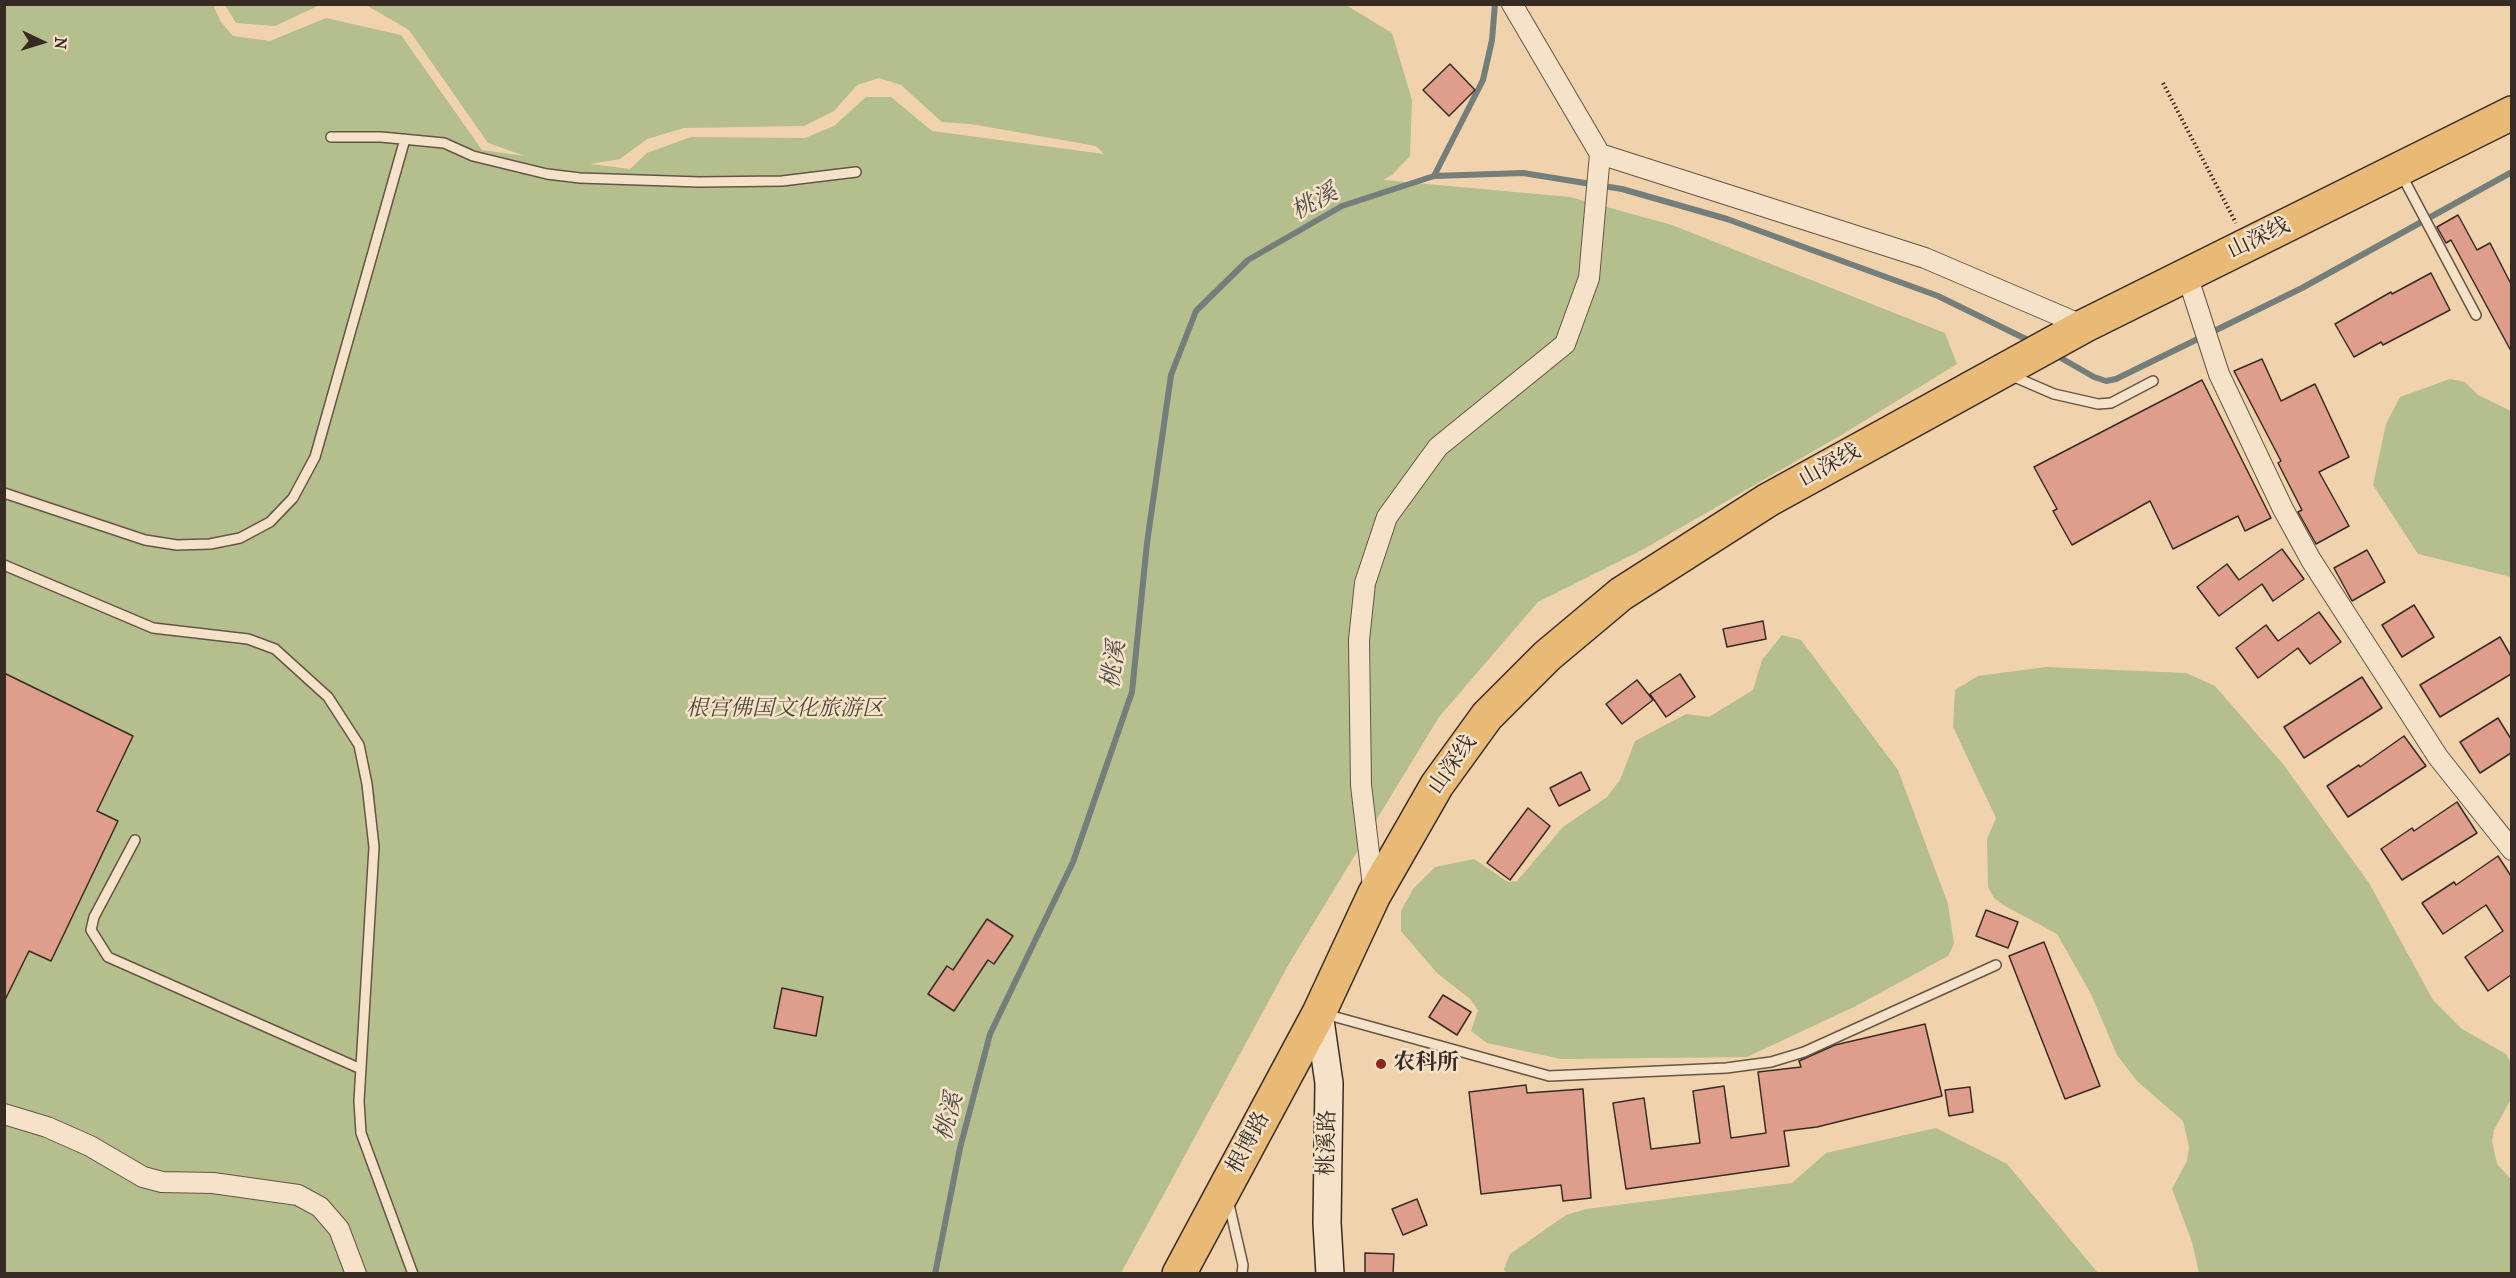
<!DOCTYPE html>
<html>
<head>
<meta charset="utf-8">
<style>
	body { margin:0 }
	#map { position:relative; width:2516px; height:1278px; overflow:hidden; background:#f0d3ac; font-family:"IM FELL French Canon",serif }
	canvas { display:block }
	.frame { position:absolute; inset:0; border:6px solid #372b24; pointer-events:none }
	.north { position:absolute; left:12px; top:12px; width:60px; height:60px; -webkit-text-stroke:4px #f5e2c9; paint-order:stroke; rotate:94deg; font-size:16px; font-weight:700; line-height:24px; text-align:center; color:#372b24 }
	.north::after { content:''; display:block; margin:auto; width:21px; height:27px; background:#372b24; clip-path:polygon(50% 0,100% 100%,50% 72%,0 100%) }
</style>
</head>
<body>
<div id="map">
<canvas width="2516" height="1278"></canvas>
<div class="frame"></div>
<div class="north">N</div>
</div>
<script>
const ctx = document.querySelector('canvas').getContext('2d');
ctx.lineJoin = 'round';
function paint(path, color) { ctx.fillStyle = color; ctx.fill(path, 'evenodd'); }
const shape = rows => new Path2D(rows.map(r => 'M' + r).join(''));
function stroke(path, color, width, dash) { ctx.strokeStyle = color; ctx.lineWidth = width; ctx.lineCap = dash ? 'butt' : 'round'; ctx.setLineDash(dash || []); ctx.stroke(path); }
function drawText(font, color, halo, rows, align = 'center') {
  ctx.font = font + ' "IM FELL French Canon","Noto Serif SC",serif'; ctx.lineWidth = 5; ctx.setLineDash([]); ctx.textBaseline = 'middle'; ctx.strokeStyle = halo; ctx.fillStyle = color; for (const [text, x, y, turn = 0] of rows) {
    ctx.save(); ctx.translate(x, y); ctx.rotate((+turn || 0) * Math.PI / 180); ctx.textAlign = isNaN(turn) ? turn : align; if (halo) ctx.strokeText(text, 0, 0); ctx.fillText(text, 0, 0); ctx.restore();
  }
}
paint(shape([
	[5,5,213,5,221,22,233,36,270,41,326,18,401,35,482,150,525,156,488,143,409,30,366,5,1346,5,1392,33,1412,100,1410,156,1392,175,1383,180,1570,197,1672,225,1945,333,1957,364,1843,434,1642,550,1538,602,1439,717,1290,962,1121,1273,5,1274],
	[879,78,901,85,942,122,971,124,1096,146,1104,154,932,131,891,97,866,97,834,126,805,138,691,137,647,153,630,169,590,164,620,159,647,139,684,128,804,126,834,111,857,85],
	[225,5,320,5,275,26,236,23],
	[2450,379,2465,382,2478,395,2511,411,2511,577,2418,554,2373,485,2386,424,2400,397],
	[1782,635,1801,640,1898,770,1948,904,1954,944,1948,956,1856,1006,1747,1057,1561,1059,1487,1043,1471,1031,1478,1010,1470,999,1437,973,1401,931,1401,911,1413,889,1435,867,1474,859,1508,882,1517,881,1563,827,1607,797,1620,780,1635,741,1686,714,1709,717,1753,690,1762,660],
	[2046,667,2186,673,2215,686,2283,764,2369,883,2433,1000,2462,1029,2506,1054,2511,1063,2511,1099,2494,1130,2492,1141,2497,1164,2511,1179,2511,1273,2199,1273,2192,1242,2172,1189,2187,1161,2189,1147,2183,1121,2137,1081,2117,1055,2091,994,2057,934,2005,906,1994,898,1988,887,1987,839,1996,818,1953,727,1955,690,1978,676],
	[1936,1128,2007,1164,2098,1273,1507,1274,1504,1269,1510,1254,1566,1215,1586,1209,1792,1183,1826,1153]
]), '#b5be8d');
stroke(shape([
	[1434,176,1483,80,1492,40,1495,4],
	[2054,354,2094,377,2106,381,2116,379,2302,288,2512,172],
	[935,1274,960,1148,990,1034,1073,862,1132,692,1147,543,1171,375,1196,311,1248,260,1342,206,1434,176,1523,173,1622,189,1727,219,1938,296,2032,342]
]), '#747e7a', 6);
const building = shape([
	[1450,64,1475,90,1449,116,1423,90,1450,64],
	[2458,215,2477,250,2490,243,2511,284,2511,351,2451,240,2446,243,2437,227,2458,215],
	[2431,273,2450,310,2383,345,2381,342,2354,357,2335,324,2391,292,2392,294,2431,273],
	[2262,359,2281,401,2315,384,2349,457,2319,472,2349,526,2316,544,2298,512,2302,510,2278,463,2281,461,2234,371,2262,359],
	[2202,380,2271,518,2245,531,2238,516,2173,549,2150,501,2072,545,2053,511,2057,509,2034,467,2202,380],
	[2282,549,2304,579,2273,601,2262,584,2219,616,2197,587,2227,564,2239,580,2282,549],
	[2367,550,2385,582,2352,601,2334,568,2367,550],
	[2414,605,2434,637,2402,657,2382,625,2414,605],
	[2319,612,2341,642,2310,664,2298,648,2258,678,2236,648,2266,625,2278,641,2319,612],
	[1763,621,1766,639,1727,647,1723,629,1763,621],
	[2500,637,2511,656,2511,674,2440,717,2420,685,2500,637],
	[4,673,133,736,97,811,118,821,51,961,29,951,4,1002,4,673],
	[1680,674,1695,697,1666,717,1650,694,1680,674],
	[2362,677,2382,708,2304,758,2284,727,2362,677],
	[1637,680,1653,700,1622,724,1606,704,1637,680],
	[2498,718,2511,739,2511,753,2480,773,2460,742,2498,718],
	[2404,736,2426,766,2348,817,2327,786,2359,765,2360,767,2404,736],
	[1581,772,1590,790,1559,806,1550,788,1581,772],
	[2457,802,2477,833,2402,880,2381,849,2412,828,2414,831,2457,802],
	[1528,808,1550,826,1510,880,1487,863,1528,808],
	[2498,856,2511,876,2511,975,2488,991,2465,957,2503,931,2486,905,2443,934,2422,903,2454,882,2456,885,2498,856],
	[1986,910,2018,922,2008,948,1976,936,1986,910],
	[987,919,1013,936,994,964,988,960,954,1011,928,994,947,966,953,970,987,919],
	[2044,942,2100,1086,2065,1099,2009,956,2044,942],
	[782,988,823,997,816,1036,774,1028,782,988],
	[1443,995,1471,1012,1457,1035,1429,1017,1443,995],
	[1925,1024,1942,1096,1817,1127,1784,1131,1789,1166,1626,1189,1613,1103,1644,1098,1651,1149,1700,1143,1693,1091,1724,1086,1731,1138,1766,1133,1758,1072,1801,1067,1799,1061,1835,1045,1925,1024],
	[1526,1085,1527,1093,1583,1089,1591,1198,1563,1201,1561,1185,1481,1194,1469,1092,1526,1085],
	[1970,1087,1973,1112,1949,1116,1945,1090,1970,1087],
	[1417,1199,1427,1225,1403,1235,1392,1209,1417,1199],
	[1365,1253,1394,1254,1393,1274,1365,1274,1365,1253]
]);
paint(building, '#df9e8c');
stroke(building, '#372b24', 1.5);
const lane = shape([
	[331,137,381,137,444,143,473,156,547,174,580,178,699,182,782,181,856,172],
	[2401,174,2476,315],
	[2010,375,2054,394,2098,404,2111,403,2153,381],
	[4,493,145,540,177,545,210,544,240,538,270,522,293,498,315,457,405,139],
	[4,565,153,628,248,639,275,649,328,697,359,745,367,784,374,847,359,1101,361,1133,413,1274],
	[135,840,94,917,91,930,108,957,361,1069],
	[1325,1014,1549,1076,1726,1068,1771,1062,1804,1052,1996,965],
	[1228,1200,1243,1265,1242,1274]
]);
const street = shape([
	[1600,154,1925,258,2084,326],
	[2187,275,2219,374,2283,509,2311,560,2438,757,2512,850],
	[1374,895,1361,785,1359,640,1365,583,1387,517,1438,447,1565,344,1589,278,1600,154,1512,4],
	[4,1114,47,1127,90,1146,143,1177,162,1182,213,1183,298,1195,320,1207,339,1229,356,1274]
]);
const secondary = shape([
	[1319,1013,1329,1083,1327,1223,1330,1274]
]);
const highway = shape([
	[1179,1274,1319,1013,1374,895,1437,785,1487,716,1547,656,1621,594,1768,500,2084,326,2512,113]
]);
stroke(lane, '#655546', 12);
stroke(street, '#655546', 22);
stroke(secondary, '#372b24', 30);
stroke(highway, '#372b24', 36);
stroke(shape([
	[2163,83,2236,223]
]), '#372b24', 4, [1.5, 3]);
stroke(lane, '#f5e2c9', 9);
stroke(street, '#f5e2c9', 20);
stroke(secondary, '#f5e2c9', 27);
stroke(highway, '#e8ba76', 33);
for (const [x, y, r, color] of [
	[1381,1064,6,"#8f2418"]
]) { const dot = new Path2D(); dot.arc(x, y, r, 0, 2 * Math.PI); ctx.fillStyle = color; ctx.fill(dot); stroke(dot, '#f5e2c9', 2); }
drawText('22px', '#372b24', '#f5e2c9', [
	["山深线",2259,239,-26],
	["山深线",1830,466,-29],
	["山深线",1453,765,-55],
	["根博路",1249,1143,-62],
	["桃溪路",1328,1143,-89]
]);
drawText('italic 22px', '#504839', '#f5e2c9', [
	["根宫佛国文化旅游区",785,710]
]);
drawText('bold 22px', '#372b24', '#f5e2c9', [
	["农科所",1393,1064]
], 'left');
drawText('italic 24px', '#504e48', '#f5e2c9', [
	["桃溪",1315,203,-28],
	["桃溪",1115,665,-82],
	["桃溪",950,1117,-75]
]);
</script>
</body>
</html>
